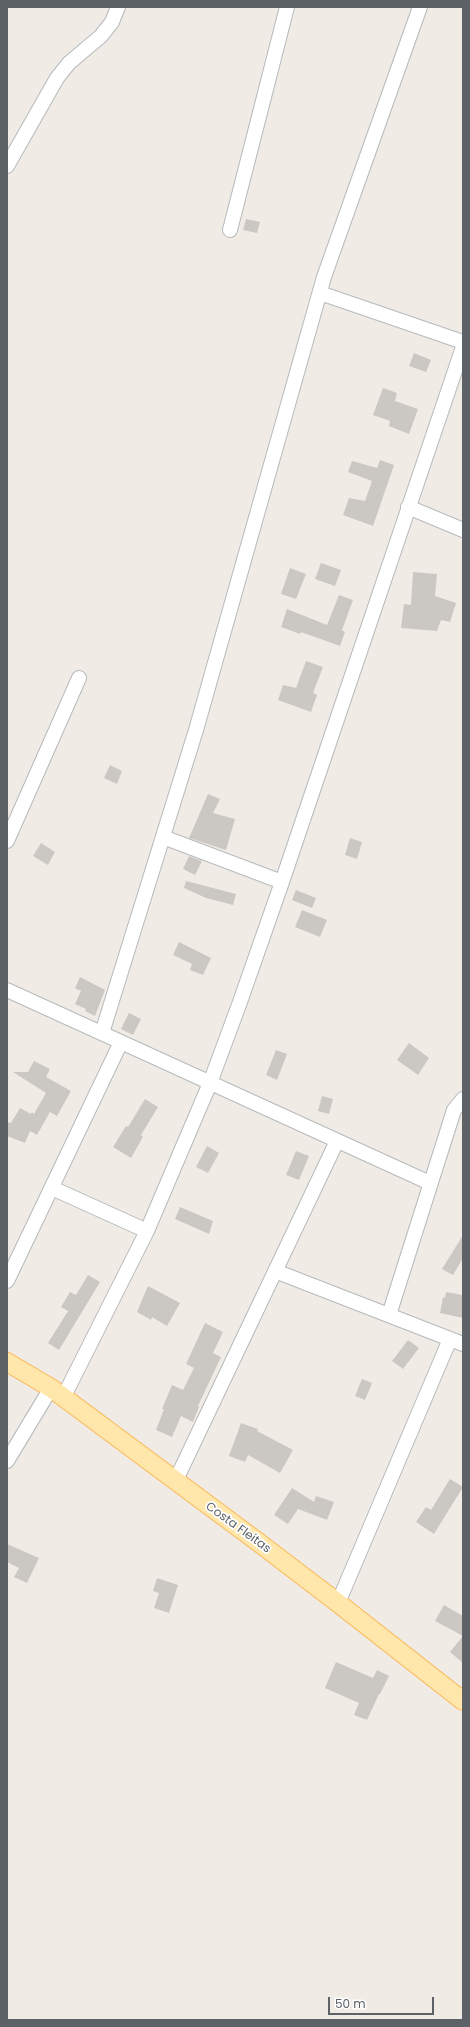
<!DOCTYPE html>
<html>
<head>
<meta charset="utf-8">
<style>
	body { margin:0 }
	#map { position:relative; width:470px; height:2027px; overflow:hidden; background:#f0ece5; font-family:Poppins,sans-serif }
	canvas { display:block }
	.frame { position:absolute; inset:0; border:8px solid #5d6267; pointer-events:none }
	.scale { position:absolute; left:328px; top:1997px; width:106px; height:18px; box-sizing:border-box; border:2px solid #5d6267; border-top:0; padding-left:5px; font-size:12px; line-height:14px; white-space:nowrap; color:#5d6267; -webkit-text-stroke:3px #fff; paint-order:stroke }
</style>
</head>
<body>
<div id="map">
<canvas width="470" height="2027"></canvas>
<div class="frame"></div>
<div class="scale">50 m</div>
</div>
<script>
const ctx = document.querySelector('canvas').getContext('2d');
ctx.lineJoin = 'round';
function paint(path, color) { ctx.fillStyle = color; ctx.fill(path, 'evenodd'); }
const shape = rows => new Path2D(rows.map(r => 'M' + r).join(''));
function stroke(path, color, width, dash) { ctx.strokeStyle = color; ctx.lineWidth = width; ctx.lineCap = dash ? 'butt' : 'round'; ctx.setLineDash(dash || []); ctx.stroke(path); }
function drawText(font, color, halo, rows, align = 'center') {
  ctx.font = font + ' Poppins,sans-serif'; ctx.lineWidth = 3.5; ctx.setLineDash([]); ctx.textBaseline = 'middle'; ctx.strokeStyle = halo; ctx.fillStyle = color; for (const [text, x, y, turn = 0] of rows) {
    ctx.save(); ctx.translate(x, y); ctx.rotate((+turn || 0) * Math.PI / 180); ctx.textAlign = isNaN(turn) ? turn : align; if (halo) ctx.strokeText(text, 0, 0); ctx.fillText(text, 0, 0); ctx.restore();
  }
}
paint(shape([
	[246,219,260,222,257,233,243,230],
	[414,353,431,360,426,372,409,366],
	[383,388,397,393,395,401,418,409,409,434,389,426,390,421,373,415],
	[380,460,394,465,373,526,343,515,349,498,365,501,372,481,348,472,352,461,377,468],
	[321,563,341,570,335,586,315,579],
	[290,568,306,574,296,599,281,594],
	[413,572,437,574,435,596,456,603,450,622,441,620,437,631,401,628,404,604,411,605],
	[339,595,353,600,342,630,345,632,340,646,301,632,300,634,281,627,287,609,327,625],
	[306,661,323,667,313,693,317,695,311,712,278,700,283,685,296,688],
	[110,765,122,771,117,784,104,778],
	[208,794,220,799,213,813,235,819,226,850,189,838],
	[350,838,362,842,357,859,345,855],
	[41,843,55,852,48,865,33,856],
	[189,856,202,861,195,875,183,869],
	[186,881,236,894,233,905,206,898,184,888],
	[296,890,316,898,312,908,292,900],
	[302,910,327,920,320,937,295,927],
	[179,942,211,958,203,975,190,970,192,964,173,955],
	[80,977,105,990,95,1016,85,1011,86,1009,75,1004,81,991,75,988],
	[129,1013,141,1019,133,1035,121,1029],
	[409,1043,429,1058,418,1075,397,1060],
	[276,1050,287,1054,277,1080,266,1075],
	[34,1061,50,1069,46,1077,71,1091,57,1116,50,1112,37,1135,30,1131,25,1143,7,1136,7,1122,11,1123,20,1108,31,1114,32,1112,34,1114,46,1093,13,1072,28,1072],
	[322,1096,333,1099,329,1114,318,1111],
	[145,1099,158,1107,141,1135,143,1137,131,1158,113,1147,126,1126,128,1127],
	[207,1146,219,1153,208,1173,196,1167],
	[296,1151,309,1156,299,1180,286,1175],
	[180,1207,213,1221,209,1234,175,1219],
	[463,1235,463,1258,453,1275,442,1269],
	[88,1275,100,1282,59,1350,48,1343,68,1311,61,1307,70,1292,76,1295],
	[148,1286,180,1303,167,1326,152,1317,151,1320,137,1312],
	[446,1292,463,1295,463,1318,440,1313,443,1297,445,1298],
	[205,1323,223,1332,213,1353,221,1357,198,1406,199,1407,193,1422,181,1416,172,1437,156,1430,164,1409,162,1409,172,1385,183,1390,194,1368,186,1364],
	[408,1340,419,1348,403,1369,392,1361],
	[362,1379,372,1383,365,1400,355,1396],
	[241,1423,258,1429,257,1431,293,1450,280,1473,248,1455,245,1462,229,1456],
	[450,1479,463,1487,434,1534,416,1522,426,1507,431,1510],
	[292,1488,314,1502,316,1496,334,1502,327,1520,298,1509,288,1524,274,1515],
	[7,1544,39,1558,27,1583,14,1577,19,1568,7,1562],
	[157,1578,178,1585,169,1613,154,1608,159,1593,153,1591],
	[444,1605,463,1616,463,1663,450,1652,463,1636,435,1621],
	[336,1662,373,1678,377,1670,389,1676,380,1694,379,1694,367,1720,354,1715,359,1703,325,1688]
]), '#cbc7c2');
const minor = shape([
	[7,166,57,78,69,63,101,36,112,22,118,7],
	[230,230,287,7],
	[320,293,463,342],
	[408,507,463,530],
	[163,837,282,882],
	[7,841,79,678],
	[7,990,430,1183],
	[102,1033,196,730,324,277,420,7],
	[52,1188,147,1231],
	[275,1271,463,1344],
	[7,1281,121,1042],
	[389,1315,454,1110,463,1099],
	[63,1398,147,1231,210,1083,240,1002,282,882,463,347],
	[7,1461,51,1388],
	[175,1482,337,1141],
	[338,1603,450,1339]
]);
const major = shape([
	[7,1362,51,1388,258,1542,338,1603,463,1701]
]);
stroke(minor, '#b6b9bd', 16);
stroke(major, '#fab655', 20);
stroke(minor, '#fff', 14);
stroke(major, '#ffe7ab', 18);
drawText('12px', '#5d6267', '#fff', [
	["Costa Fleitas",238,1528,36]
]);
</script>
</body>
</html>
